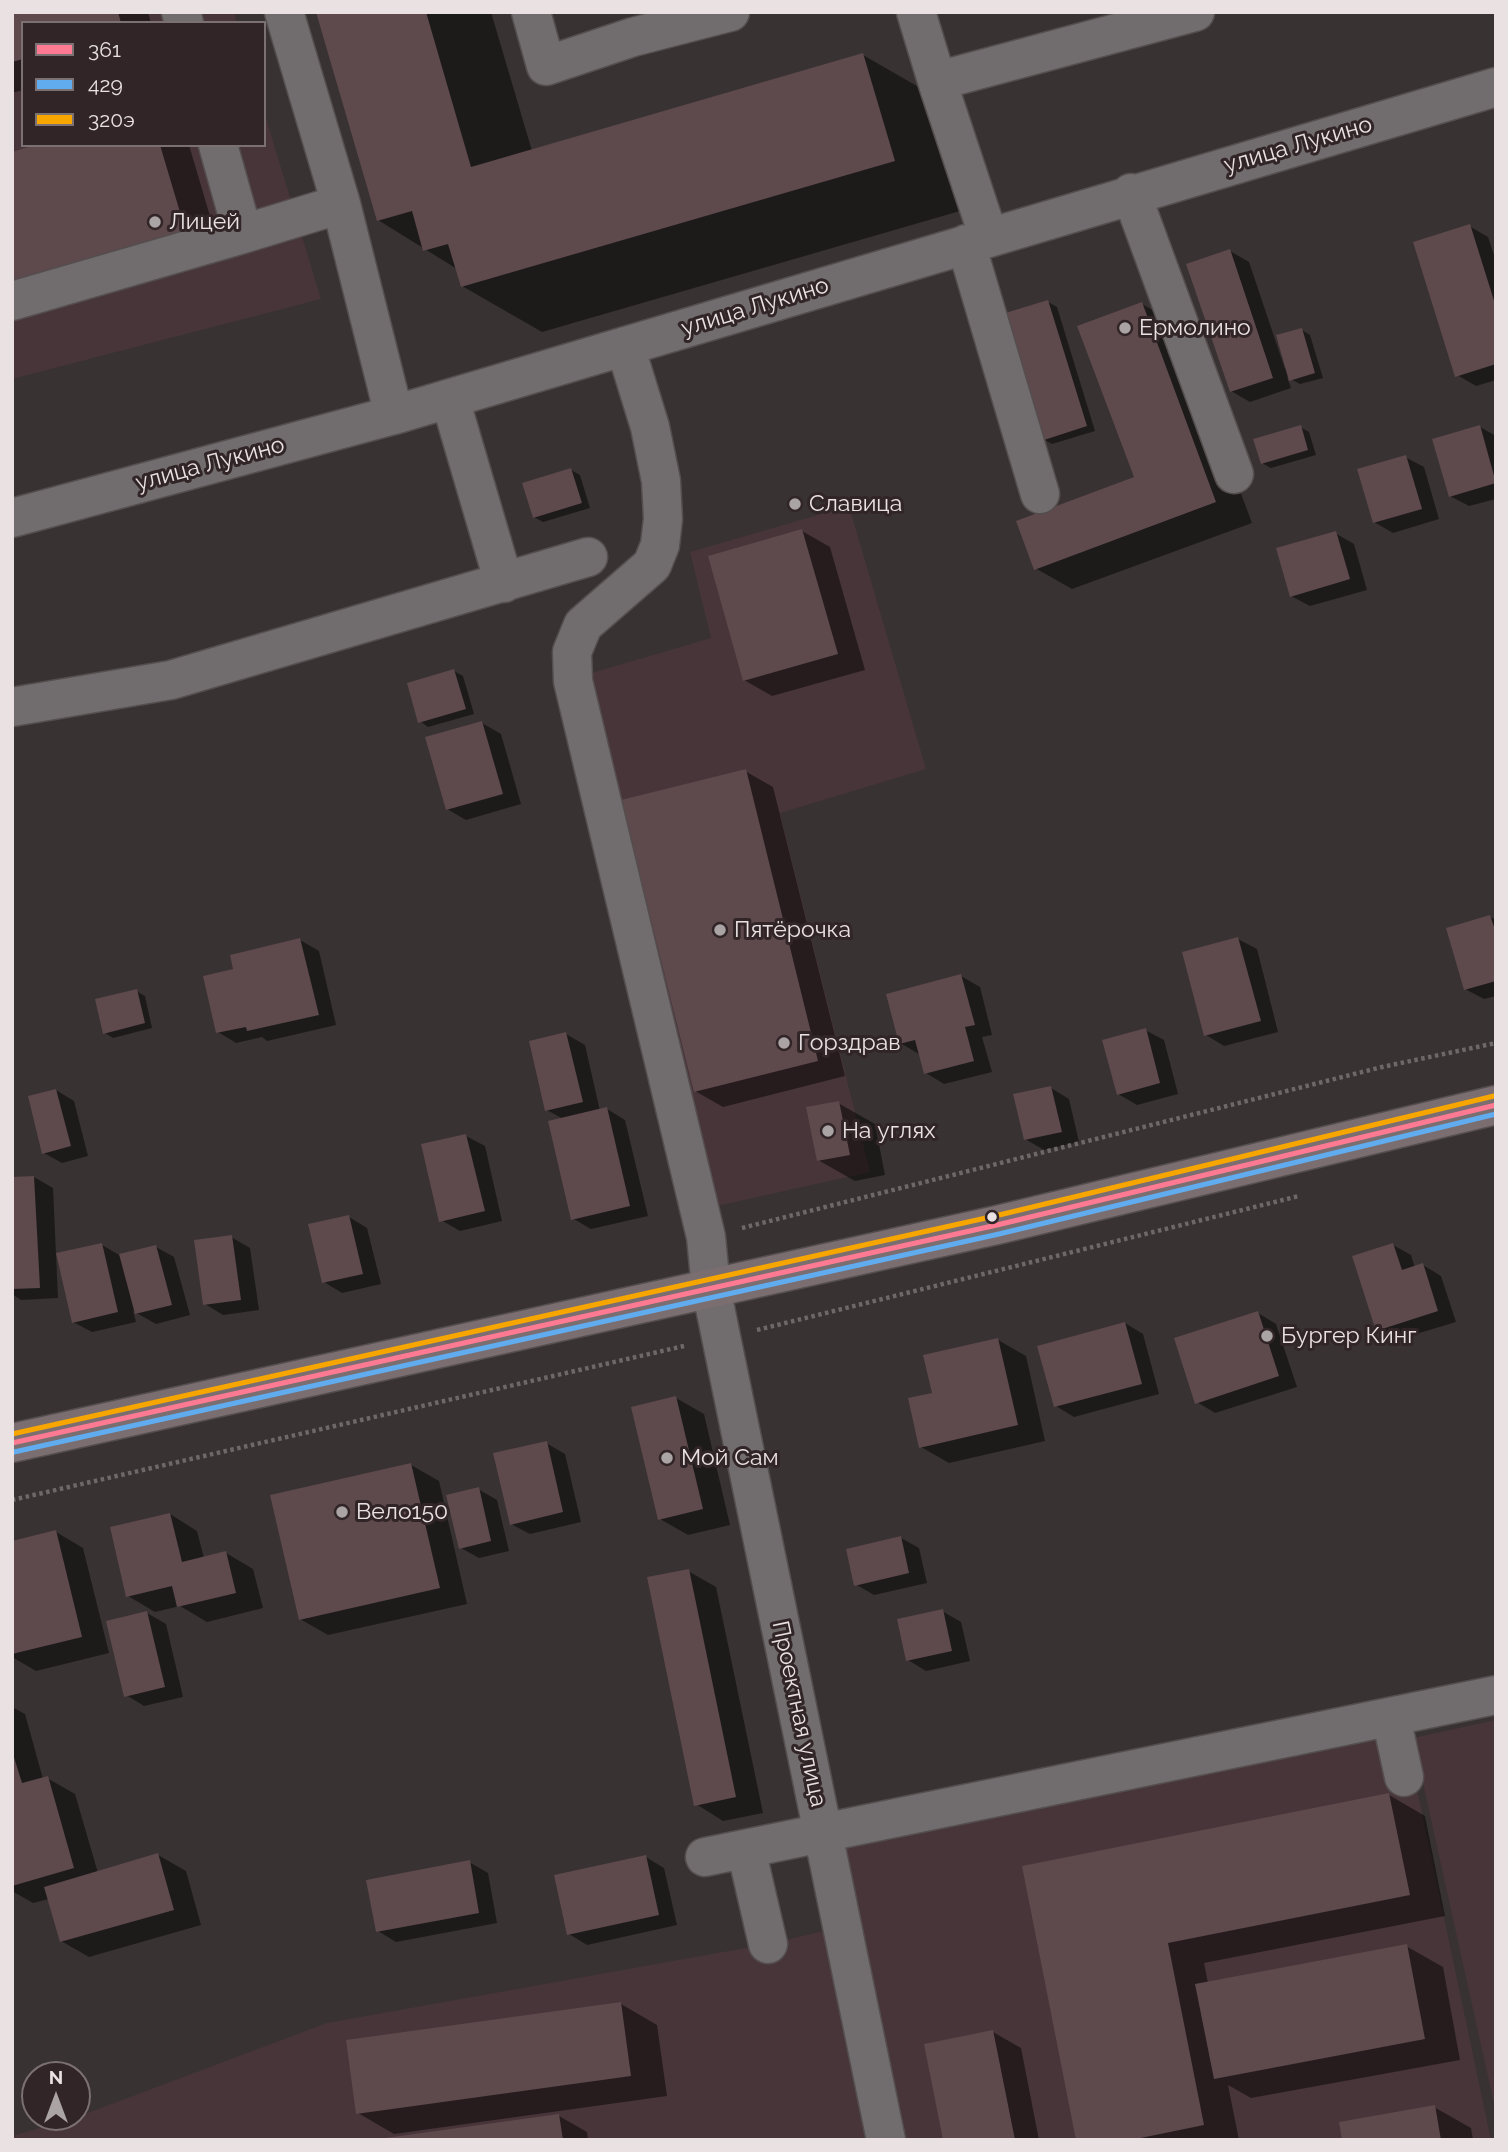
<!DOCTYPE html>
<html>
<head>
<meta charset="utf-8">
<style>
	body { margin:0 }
	#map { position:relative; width:1508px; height:2152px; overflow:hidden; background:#383232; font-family:Raleway,sans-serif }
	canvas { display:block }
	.frame { position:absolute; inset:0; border:14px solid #e9e1e2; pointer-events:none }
	.legend { position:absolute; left:21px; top:21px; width:245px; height:126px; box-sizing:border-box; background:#312527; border:2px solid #7b7072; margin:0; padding:9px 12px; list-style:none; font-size:21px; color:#e9e1e2 }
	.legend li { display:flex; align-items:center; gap:14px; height:35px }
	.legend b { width:35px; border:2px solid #7b7072 }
	.north { position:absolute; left:21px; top:2061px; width:70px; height:70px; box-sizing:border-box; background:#312527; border:2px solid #7b7072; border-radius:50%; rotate:0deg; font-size:19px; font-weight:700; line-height:28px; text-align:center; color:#e9e1e2 }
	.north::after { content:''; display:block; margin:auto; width:24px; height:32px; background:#aba4a4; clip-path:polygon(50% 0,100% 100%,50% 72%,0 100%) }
</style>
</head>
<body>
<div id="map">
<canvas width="1508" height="2152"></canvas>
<div class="frame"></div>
<ul class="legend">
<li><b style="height:9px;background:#fe7a93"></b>361</li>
<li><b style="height:9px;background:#60acee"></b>429</li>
<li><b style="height:9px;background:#f7a600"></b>320э</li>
</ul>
<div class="north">N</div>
</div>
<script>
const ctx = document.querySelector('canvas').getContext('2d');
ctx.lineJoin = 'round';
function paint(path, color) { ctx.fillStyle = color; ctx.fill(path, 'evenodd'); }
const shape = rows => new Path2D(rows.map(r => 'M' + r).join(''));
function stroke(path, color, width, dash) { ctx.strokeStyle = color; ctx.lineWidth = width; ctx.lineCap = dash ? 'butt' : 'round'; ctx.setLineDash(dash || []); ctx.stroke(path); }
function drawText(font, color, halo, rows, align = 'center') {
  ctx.font = font + ' Raleway,sans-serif'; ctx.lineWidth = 6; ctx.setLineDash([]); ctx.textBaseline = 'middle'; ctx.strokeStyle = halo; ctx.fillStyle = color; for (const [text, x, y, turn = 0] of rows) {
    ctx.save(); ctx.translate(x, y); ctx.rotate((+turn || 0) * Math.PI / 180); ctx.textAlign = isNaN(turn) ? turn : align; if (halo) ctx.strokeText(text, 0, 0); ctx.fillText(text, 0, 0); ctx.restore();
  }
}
paint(shape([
	[12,12,234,12,237,23,23,23,23,145,264,145,264,112,321,299,12,379],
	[849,506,926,769,780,813,870,1172,717,1206,585,675,711,638,690,552],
	[1398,1700,1491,2140,12,2140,12,2136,77,2117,327,2023,768,1944,858,1923,838,1816],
	[1496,1720,1496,2113,1413,1738]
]), '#483539');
paint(shape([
	[12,12,148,12,151,23,23,23,23,90,12,93],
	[318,12,491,12,532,151,863,55,943,101,974,207,542,332,462,286,457,269,378,220],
	[41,145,189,145,223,260],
	[1469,226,1488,237,1496,261,1496,380,1476,386,1457,375],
	[1230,251,1249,262,1285,369,1302,330,1310,335,1323,378,1300,384,1287,377,1291,388,1250,402,1231,391],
	[1048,302,1057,307,1095,431,1052,444,1043,439],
	[1142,304,1178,325,1252,523,1072,589,1035,568,1136,478],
	[1300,427,1309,432,1316,455,1271,468,1262,463],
	[1480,427,1496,436,1496,499,1469,506,1450,496],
	[1405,457,1424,467,1439,519,1393,533,1374,522],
	[571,470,580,475,590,508,543,522,534,517],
	[802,531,830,547,865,670,772,696,744,680],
	[1335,533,1354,544,1367,590,1310,606,1291,596],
	[454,671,463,676,474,714,428,727,420,721],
	[482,723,501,734,521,804,466,820,447,809],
	[745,771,773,787,845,1076,723,1107,695,1091],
	[1490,917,1496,920,1496,996,1484,999,1465,989],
	[1238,939,1257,949,1278,1032,1224,1046,1206,1035],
	[300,940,319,951,336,1025,267,1041,262,1037,236,1043,218,1032,235,970],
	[961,976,980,987,992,1035,982,1037,992,1072,944,1084,926,1073,919,1054,900,1043],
	[136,991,145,996,152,1028,113,1038,105,1033],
	[1145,1030,1164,1040,1178,1094,1137,1105,1118,1094],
	[566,1034,585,1045,600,1111,607,1109,625,1120,648,1216,591,1229,572,1218,563,1119,547,1110],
	[1051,1088,1069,1099,1079,1142,1044,1150,1025,1139],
	[56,1090,74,1101,88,1156,62,1163,44,1153],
	[838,1103,875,1124,885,1175,855,1181,818,1160],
	[466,1136,485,1146,502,1221,460,1231,441,1220],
	[34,1177,53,1188,58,1298,21,1300,12,1294,12,1179],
	[349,1217,367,1228,381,1284,342,1293,324,1282],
	[231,1237,250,1248,259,1310,223,1315,205,1304],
	[102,1245,121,1256,156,1247,174,1257,190,1315,156,1324,133,1311,136,1322,92,1332,73,1322],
	[1393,1245,1411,1255,1415,1268,1423,1265,1441,1276,1456,1322,1396,1340,1378,1329],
	[1258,1313,1276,1324,1297,1387,1215,1413,1197,1402],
	[1125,1323,1143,1334,1159,1394,1074,1417,1056,1406],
	[998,1340,1026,1356,1045,1441,949,1463,921,1447],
	[676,1398,704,1414,730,1525,688,1535,660,1519],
	[546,1443,565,1454,581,1522,530,1534,511,1524],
	[411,1465,439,1481,467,1604,328,1635,300,1619],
	[478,1489,497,1500,509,1551,479,1558,461,1548],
	[170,1514,197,1531,204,1558,226,1553,253,1569,263,1608,207,1622,180,1606,155,1612,128,1596],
	[56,1532,83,1548,109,1653,36,1671,12,1657,12,1543],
	[901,1538,919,1548,927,1583,874,1595,855,1584],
	[688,1571,716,1587,763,1813,723,1821,696,1804],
	[942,1611,961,1622,970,1661,926,1671,908,1660],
	[147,1613,166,1624,183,1697,144,1706,126,1695],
	[12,1707,25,1714,43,1779,47,1778,75,1794,98,1873,158,1855,186,1871,201,1925,89,1957,61,1941,49,1899,33,1903,12,1891],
	[1389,1795,1425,1816,1445,1916,1204,1963,1208,1983,1406,1946,1443,1967,1460,2060,1251,2098,1228,2085,1239,2140,1078,2140,1024,1868],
	[646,1857,664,1868,677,1925,587,1945,569,1934],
	[469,1862,488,1873,497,1923,396,1942,378,1931],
	[621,2004,657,2025,667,2096,394,2134,358,2113],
	[993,2032,1021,2048,1039,2140,945,2140],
	[1434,2107,1471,2128,1473,2140,1344,2140],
	[559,2116,587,2132,588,2140,386,2140]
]), '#0007');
paint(shape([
	[12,12,118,12,121,23,23,23,23,59,12,62],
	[316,12,426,12,471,167,863,53,895,161,461,287,448,244,423,251,412,211,377,221],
	[35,145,160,145,188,239,12,286,12,152],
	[1470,224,1496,307,1496,364,1455,377,1413,242],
	[1230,249,1273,378,1230,392,1186,264],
	[1048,300,1087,426,1041,441,1002,314],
	[1142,302,1216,502,1034,570,1016,521,1134,477,1077,326],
	[1302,328,1315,373,1289,381,1276,335],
	[1301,425,1308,450,1261,464,1253,439],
	[1480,425,1496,483,1449,497,1432,439],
	[1406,455,1422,509,1373,523,1357,469],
	[571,468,582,503,533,518,522,483],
	[802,529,838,654,743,681,708,556],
	[1336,531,1350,579,1290,597,1276,548],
	[454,669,466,709,418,723,407,683],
	[482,721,503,794,446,810,425,737],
	[746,769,818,1061,694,1092,621,800],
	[1490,915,1496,933,1496,981,1464,990,1446,928],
	[1238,937,1261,1021,1204,1036,1182,952],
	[300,938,319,1015,247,1031,246,1027,216,1033,203,976,233,969,230,955],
	[961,974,975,1025,965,1027,974,1061,924,1074,915,1040,899,1044,886,994],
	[137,989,145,1023,103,1034,95,999],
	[1146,1028,1160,1083,1117,1095,1102,1040],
	[566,1032,583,1102,545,1111,529,1041],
	[1051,1086,1062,1132,1024,1140,1013,1094],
	[56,1089,71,1146,42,1154,28,1096],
	[839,1101,850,1155,817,1161,806,1107],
	[607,1107,630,1206,571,1220,548,1121],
	[466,1134,485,1211,439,1222,421,1144],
	[34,1176,40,1288,12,1289,12,1177],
	[349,1215,363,1274,322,1283,308,1224],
	[232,1235,241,1300,203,1305,194,1240],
	[102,1243,118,1312,72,1323,56,1253],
	[1393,1243,1402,1270,1423,1263,1438,1311,1376,1331,1352,1256],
	[156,1245,172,1305,135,1314,119,1254],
	[1258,1311,1279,1376,1195,1404,1174,1338],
	[1125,1322,1142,1384,1054,1407,1037,1346],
	[998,1338,1018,1425,919,1448,908,1398,932,1393,923,1355],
	[676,1396,703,1509,658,1520,631,1407],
	[547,1441,563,1512,510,1525,493,1453],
	[411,1463,440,1588,299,1620,270,1495],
	[479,1487,491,1541,459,1549,446,1495],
	[170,1513,182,1562,226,1551,236,1593,177,1607,172,1586,126,1597,110,1527],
	[56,1530,82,1637,12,1654,12,1541],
	[901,1536,909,1573,854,1586,846,1549],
	[689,1569,736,1797,694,1806,647,1577],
	[943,1609,952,1651,906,1661,897,1619],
	[147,1611,165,1687,124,1697,106,1621],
	[12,1751,22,1783,48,1776,74,1868,12,1886],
	[1389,1793,1410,1895,1168,1943,1204,2125,1131,2140,1076,2140,1022,1866],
	[158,1853,174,1910,60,1942,44,1887],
	[646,1855,659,1915,567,1935,554,1875],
	[470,1860,479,1913,376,1932,366,1880],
	[1407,1944,1425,2039,1214,2079,1195,1984],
	[621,2002,631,2076,356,2114,346,2040],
	[993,2030,1015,2140,943,2140,924,2044],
	[1435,2105,1441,2140,1342,2140,1339,2122],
	[559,2114,563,2140,385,2140,385,2138]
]), '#5e494d');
const minor = shape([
	[181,12,184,23],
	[284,12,341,204,394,415],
	[531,12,546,66,633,37,730,12],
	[916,12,937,81],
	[218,145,243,234,341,204],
	[1131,193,1234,474],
	[989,238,937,81,1195,12],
	[966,244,1040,494],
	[12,301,243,234],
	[625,346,650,427,661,481,663,519,660,545,652,565,583,625,572,652,573,681,706,1237,711,1288,886,2140],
	[450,399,504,583],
	[12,518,394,415,1496,87],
	[12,707,171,680,588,557],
	[1391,1717,1404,1777],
	[746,1849,768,1944],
	[705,1857,1496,1695]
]);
const major = shape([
	[12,1443,997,1225,1496,1105]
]);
stroke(minor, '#544e4f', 41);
stroke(major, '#544e4f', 41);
stroke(shape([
	[742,1228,1382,1067,1496,1043],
	[757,1330,1299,1196],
	[12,1500,684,1346]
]), '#6e6869', 4.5, [3.5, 3.5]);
stroke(minor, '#716c6d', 38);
stroke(major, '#7b6e71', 38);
stroke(shape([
	[12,1443,997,1225,1496,1105]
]), '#fe7a93', 5);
stroke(shape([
	[14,1452,999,1234,1496,1114]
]), '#60acee', 5);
stroke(shape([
	[12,1434,995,1216,1494,1096]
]), '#f7a600', 5);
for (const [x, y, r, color] of [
	[155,222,7,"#aba4a4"],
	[1125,328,7,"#aba4a4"],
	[795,504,7,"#aba4a4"],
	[720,930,7,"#aba4a4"],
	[784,1043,7,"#aba4a4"],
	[828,1131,7,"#aba4a4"],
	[992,1217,6,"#e9e1e2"],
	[1267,1336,7,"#aba4a4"],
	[667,1458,7,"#aba4a4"],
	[342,1512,7,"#aba4a4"]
]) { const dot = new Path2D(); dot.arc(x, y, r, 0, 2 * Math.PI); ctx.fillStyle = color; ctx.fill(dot); stroke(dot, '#312527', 2.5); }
drawText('23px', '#e9e1e2', '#312527', [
	["улица Лукино",1298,145,-16],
	["улица Лукино",755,307,-17],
	["улица Лукино",210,464,-15],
	["Проектная улица",799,1714,78]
]);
drawText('23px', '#e9e1e2', '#312527', [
	["Лицей",169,222],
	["Ермолино",1139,328],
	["Славица",809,504],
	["Пятёрочка",734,930],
	["Горздрав",798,1043],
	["На углях",842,1131],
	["Бургер Кинг",1281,1336],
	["Мой Сам",681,1458],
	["Вело150",356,1512]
], 'left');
</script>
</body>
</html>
